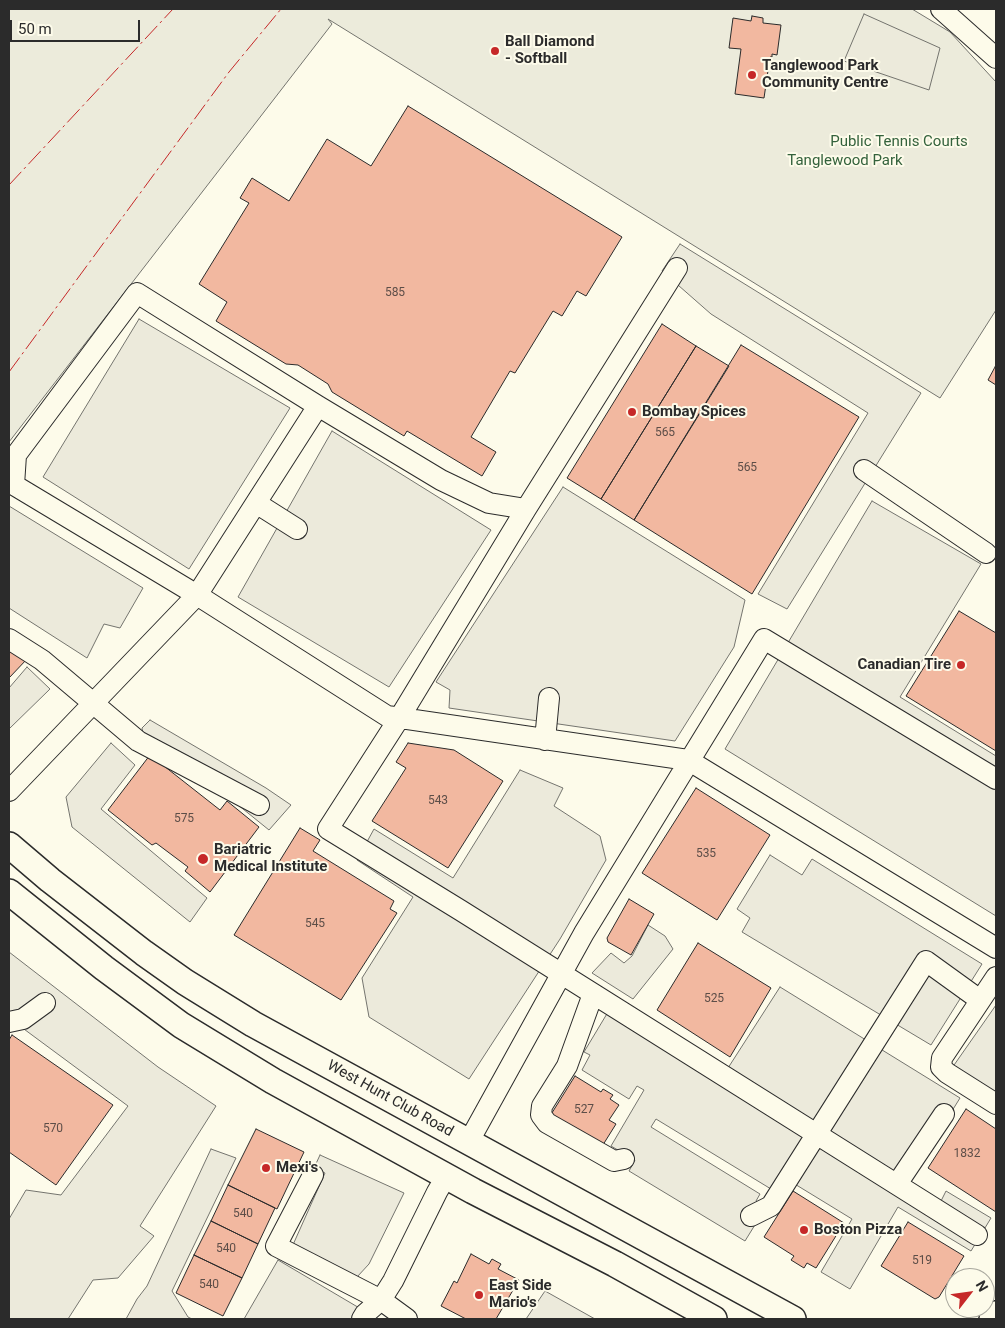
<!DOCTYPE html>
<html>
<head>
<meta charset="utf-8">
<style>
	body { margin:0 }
	#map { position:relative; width:1005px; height:1328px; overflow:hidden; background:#fdfbea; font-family:Roboto,sans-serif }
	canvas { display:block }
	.frame { position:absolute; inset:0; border:10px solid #2b2b2b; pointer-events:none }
	.north { position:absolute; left:945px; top:1268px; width:50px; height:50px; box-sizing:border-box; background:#fdfbea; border:1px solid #a9a89e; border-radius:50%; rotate:60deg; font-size:14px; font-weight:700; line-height:20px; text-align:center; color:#2b2b2b }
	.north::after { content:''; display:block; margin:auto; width:18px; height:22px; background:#c62828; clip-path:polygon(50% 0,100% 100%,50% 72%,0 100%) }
	.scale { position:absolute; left:10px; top:20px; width:130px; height:22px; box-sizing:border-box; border:2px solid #2b2b2b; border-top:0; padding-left:6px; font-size:15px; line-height:18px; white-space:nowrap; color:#2b2b2b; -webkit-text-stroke:4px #fdfbea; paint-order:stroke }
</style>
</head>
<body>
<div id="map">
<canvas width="1005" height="1328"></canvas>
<div class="frame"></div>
<div class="north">N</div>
<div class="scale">50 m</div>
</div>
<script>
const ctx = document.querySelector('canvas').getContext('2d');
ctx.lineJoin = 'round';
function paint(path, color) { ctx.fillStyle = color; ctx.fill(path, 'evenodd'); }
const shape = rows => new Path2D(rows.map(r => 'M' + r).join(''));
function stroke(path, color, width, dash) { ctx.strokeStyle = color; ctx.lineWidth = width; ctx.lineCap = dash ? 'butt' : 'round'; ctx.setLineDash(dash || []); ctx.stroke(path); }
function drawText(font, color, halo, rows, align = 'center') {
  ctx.font = font + ' Roboto,sans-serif'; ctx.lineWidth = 4; ctx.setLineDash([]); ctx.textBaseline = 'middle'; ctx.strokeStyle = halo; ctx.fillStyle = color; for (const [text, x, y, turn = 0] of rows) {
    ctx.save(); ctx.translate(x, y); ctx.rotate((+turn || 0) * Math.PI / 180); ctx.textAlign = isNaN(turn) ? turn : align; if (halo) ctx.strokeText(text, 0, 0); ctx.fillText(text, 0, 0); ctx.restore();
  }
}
const green = shape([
	[9,9,912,9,950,32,996,82,996,310,940,398,328,19,332,24,9,442,9,9]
]);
paint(green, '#ecebdb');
stroke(green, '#74746e', 1);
const parking = shape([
	[864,14,940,48,929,90,844,61,864,14],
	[680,244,921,393,787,609,758,594,868,413,711,314,662,271,680,244],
	[139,319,290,408,189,569,43,477,139,319],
	[332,431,491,530,389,687,238,597,332,431],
	[563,487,745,600,734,647,675,741,449,708,450,690,436,682,563,487],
	[872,501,981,564,900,697,996,756,996,916,725,749,872,501],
	[9,506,143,588,120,628,104,624,87,658,9,608,9,506],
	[27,667,50,689,9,729,9,688,27,667],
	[150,720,266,788,291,805,269,830,222,792,146,750,142,728,150,720],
	[111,743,135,765,101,809,207,898,190,922,72,827,66,797,111,743],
	[520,770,563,788,554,806,600,836,606,860,560,939,469,1079,369,1017,362,978,413,897,357,860,374,829,453,878,520,770],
	[770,855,802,875,812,859,982,964,931,1045,742,932,750,918,737,909,770,855],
	[648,925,665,936,673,949,633,999,592,973,611,953,624,963,632,956,648,925],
	[9,952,158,1067,216,1106,140,1226,154,1236,118,1278,93,1280,68,1319,9,1319,9,1219,26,1190,61,1195,128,1106,9,1018,9,952],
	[780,987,960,1098,908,1182,941,1201,946,1191,991,1218,971,1251,898,1207,850,1289,821,1272,852,1219,780,1175,771,1189,656,1119,651,1127,760,1194,756,1201,766,1207,745,1241,629,1171,635,1160,611,1146,644,1090,637,1086,629,1099,582,1070,590,1055,584,1052,614,1002,728,1068,780,987],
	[996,1005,996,1096,952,1068,996,1005],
	[211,1149,236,1158,172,1291,188,1317,192,1319,126,1319,137,1299,147,1286,211,1149],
	[320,1155,404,1193,369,1264,357,1277,292,1247,325,1173,314,1168,320,1155],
	[278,1260,378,1319,244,1319,278,1260],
	[545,1291,595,1319,526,1319,545,1291]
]);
paint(parking, '#eceadb');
stroke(parking, '#74746e', 1);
const building = shape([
	[752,16,763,18,763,23,781,25,777,55,772,54,772,57,770,57,764,98,735,94,741,49,729,48,733,18,751,21,752,16],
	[408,106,622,237,586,296,577,291,562,316,553,311,515,373,510,371,471,437,496,452,482,476,407,431,404,436,332,392,328,384,298,365,286,364,216,321,227,302,199,284,249,203,240,198,252,178,289,201,327,139,371,166,408,106],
	[662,324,696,346,601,499,567,478,662,324],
	[741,345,859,417,752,594,634,520,741,345],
	[696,346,729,366,634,520,601,499,696,346],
	[995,367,996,368,996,385,988,380,995,367],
	[959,611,996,633,996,751,906,696,959,611],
	[9,648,27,659,9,678,9,648],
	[408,743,454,750,503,781,448,868,372,821,406,768,396,762,408,743],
	[150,755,220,810,227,801,259,827,210,892,185,871,188,867,156,843,152,845,108,810,150,755],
	[696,788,770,835,717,920,642,873,696,788],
	[300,828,320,840,313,851,394,901,390,909,397,913,341,1000,234,935,300,828],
	[629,899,654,914,631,955,608,942,607,938,629,899],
	[698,943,771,988,730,1057,657,1010,698,943],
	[12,1035,113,1105,56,1185,9,1152,9,1040,12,1035],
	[575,1076,601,1092,603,1089,613,1095,610,1099,619,1105,609,1120,616,1124,601,1148,550,1116,575,1076],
	[966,1109,996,1129,996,1212,928,1168,966,1109],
	[256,1129,304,1152,277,1209,228,1185,256,1129],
	[228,1185,275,1208,258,1244,211,1221,228,1185],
	[793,1191,844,1223,816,1268,807,1263,804,1268,791,1260,794,1256,764,1237,793,1191],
	[211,1221,258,1244,242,1278,194,1255,211,1221],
	[908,1222,964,1256,939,1297,935,1299,881,1266,908,1222],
	[471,1254,489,1264,492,1259,501,1264,498,1269,519,1280,496,1319,466,1319,441,1306,454,1281,457,1283,471,1254],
	[194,1255,242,1278,223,1316,176,1293,194,1255]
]);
paint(building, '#f2b8a0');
stroke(building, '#2b2b2b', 1);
const minor = shape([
	[941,9,996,58],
	[677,268,526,509,400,717,328,829,460,910,977,1235],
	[864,470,986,553],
	[256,503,297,529],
	[526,509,489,503,441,480,318,406,137,293,16,455,14,485,197,595,387,716,688,760,996,948],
	[9,639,42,660,138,741,259,805],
	[545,740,549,698],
	[9,791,197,595,318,406],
	[996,977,942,1058,941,1067,947,1073,996,1104],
	[593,994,567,1066,542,1106,541,1115,547,1123,614,1161,624,1159],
	[9,1022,23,1019,45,1003],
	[468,1143,584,933,764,639,996,779],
	[313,1175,276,1246,381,1300,407,1319],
	[897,1184,944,1114],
	[751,1216,771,1206,926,961,980,1000],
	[362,1319,365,1314,381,1300,393,1281,437,1192,447,1175]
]);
const major = shape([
	[9,845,50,880,144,953,185,982,253,1024,793,1319],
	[9,892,104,968,181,1025,273,1081,473,1191,615,1264,714,1319],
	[992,1319,996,1314]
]);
stroke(minor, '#2b2b2b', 22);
stroke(major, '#2b2b2b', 28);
stroke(minor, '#fdfbea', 20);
stroke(major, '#fdfbea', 25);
stroke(shape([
	[9,185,173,9],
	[9,372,229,72,281,9]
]), '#c62828', 1, [18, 4, 2.5, 4]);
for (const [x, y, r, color] of [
	[495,51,5,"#c62828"],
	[752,75,5,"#c62828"],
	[632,412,5,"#c62828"],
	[961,665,5,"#c62828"],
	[203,859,6,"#c62828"],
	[266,1168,5,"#c62828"],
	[804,1230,5,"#c62828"],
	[479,1295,5,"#c62828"]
]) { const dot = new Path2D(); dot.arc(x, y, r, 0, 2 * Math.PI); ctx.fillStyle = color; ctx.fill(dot); stroke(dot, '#fdfbea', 2); }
drawText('12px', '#5d4e48', null, [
	["585",395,293],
	["565",665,433],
	["565",747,468],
	["543",438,801],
	["575",184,819],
	["535",706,854],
	["545",315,924],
	["525",714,999],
	["527",584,1110],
	["570",53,1129],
	["1832",967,1154],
	["540",243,1214],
	["540",226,1249],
	["519",922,1261],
	["540",209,1285]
]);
drawText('bold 15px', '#2b2b2b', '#fdfbea', [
	["Ball Diamond",505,42],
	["- Softball",505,59],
	["Tanglewood Park",762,66],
	["Community Centre",762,83],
	["Bombay Spices",642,412],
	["Canadian Tire",951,665,"right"],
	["Bariatric",214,850],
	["Medical Institute",214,867],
	["Mexi's",276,1168],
	["Boston Pizza",814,1230],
	["East Side",489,1286],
	["Mario's",489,1303]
], 'left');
drawText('15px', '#34623c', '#fdfbea', [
	["Public Tennis Courts",899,142],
	["Tanglewood Park",845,161]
]);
drawText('15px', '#2b2b2b', '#fdfbea', [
	["West Hunt Club Road",390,1099,29]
]);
</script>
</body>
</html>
